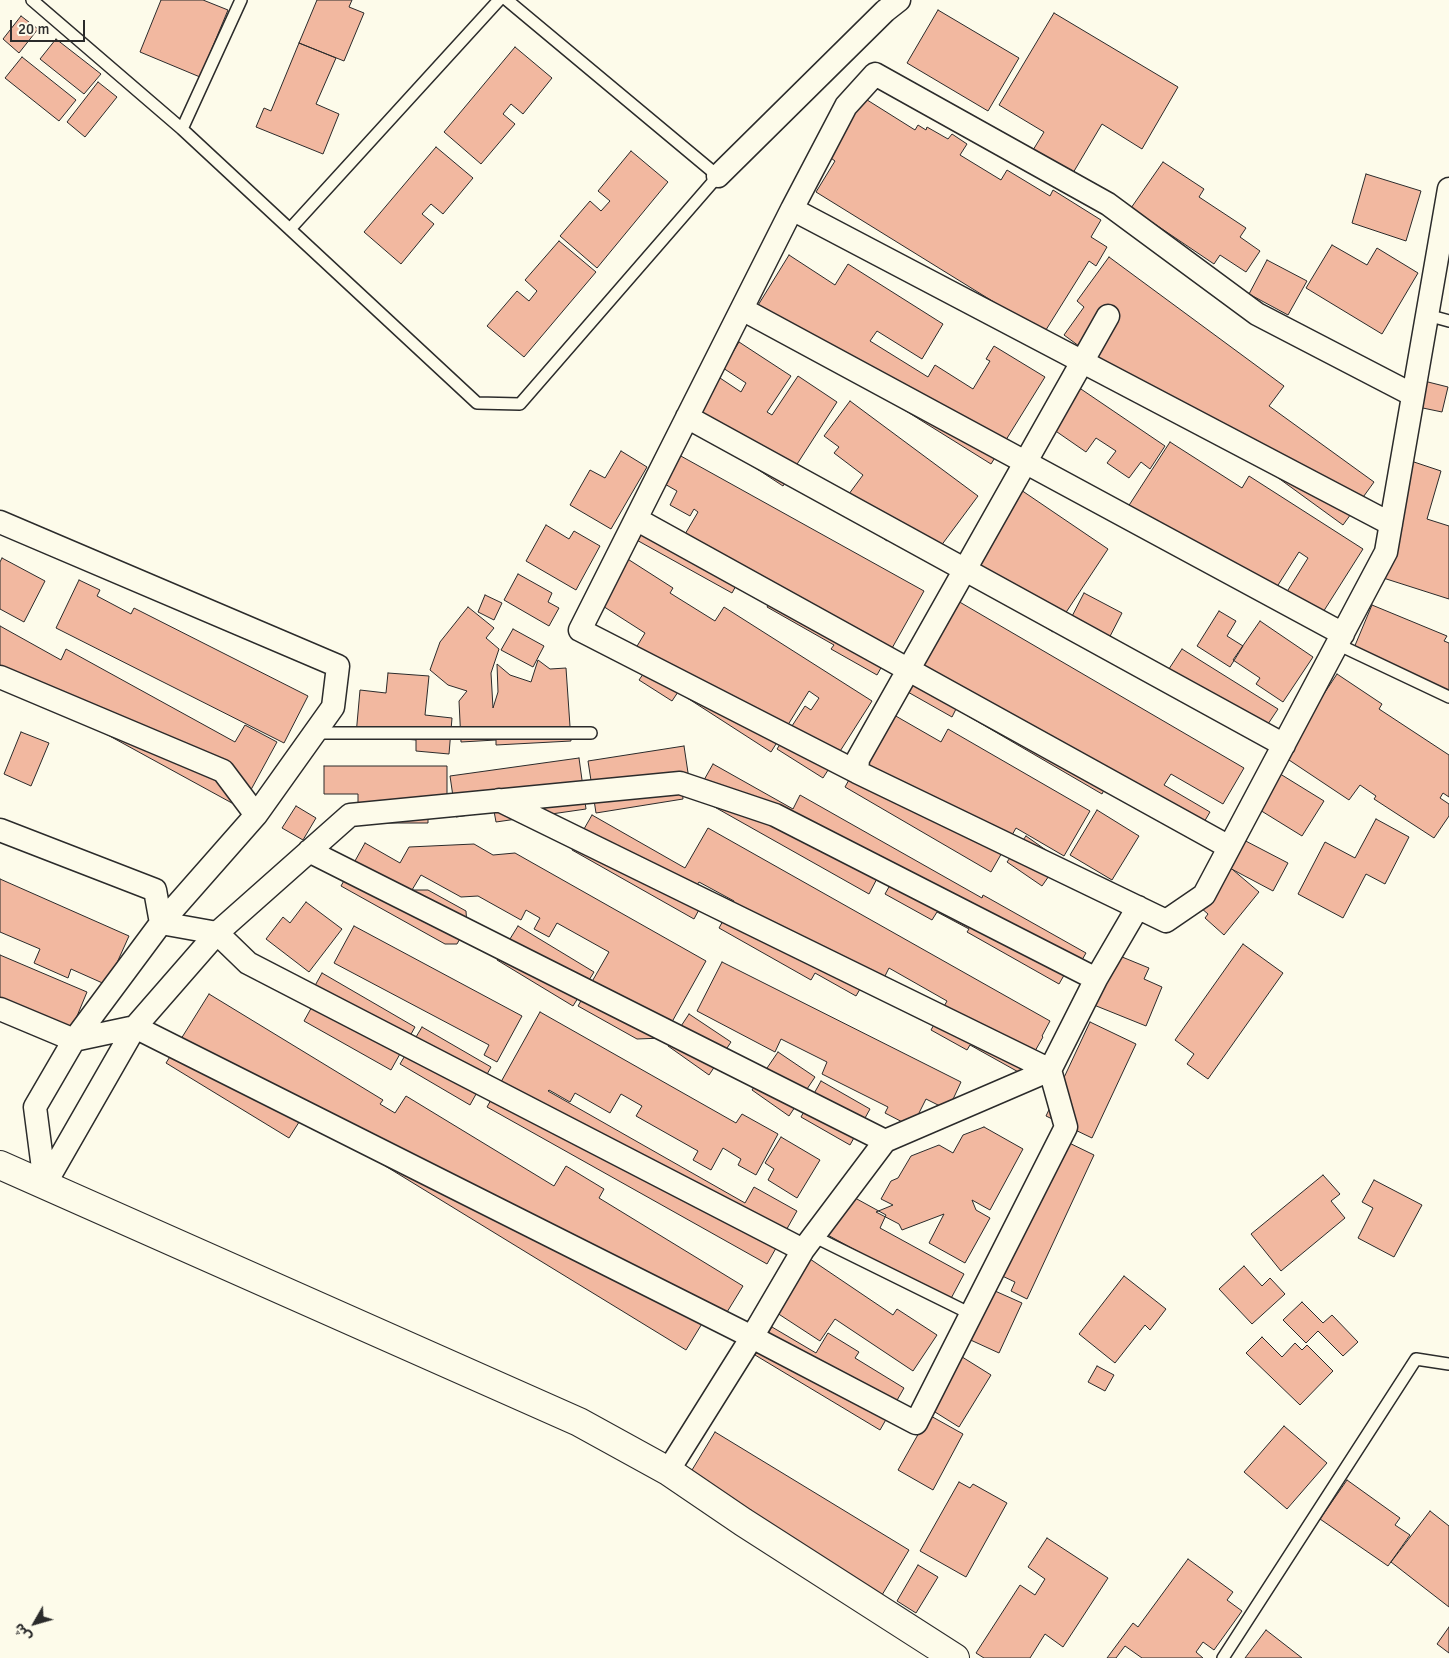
<!DOCTYPE html>
<html>
<head>
<meta charset="utf-8">
<style>
	body { margin:0 }
	#map { position:relative; width:1449px; height:1658px; overflow:hidden; background:#fdfbea; font-family:Signika,"Noto Sans Arabic",sans-serif }
	canvas { display:block }
	.north { position:absolute; left:10px; top:1598px; width:50px; height:50px; -webkit-text-stroke:4px #fdfbea; paint-order:stroke; rotate:232deg; font-size:14px; font-weight:700; line-height:20px; text-align:center; color:#2b2b2b }
	.north::after { content:''; display:block; margin:auto; width:18px; height:22px; background:#2b2b2b; clip-path:polygon(50% 0,100% 100%,50% 72%,0 100%) }
	.scale { position:absolute; left:10px; top:20px; width:75px; height:22px; box-sizing:border-box; border:2px solid #2b2b2b; border-top:0; padding-left:6px; font-size:15px; line-height:18px; white-space:nowrap; color:#2b2b2b; -webkit-text-stroke:4px #fdfbea; paint-order:stroke }
</style>
</head>
<body>
<div id="map">
<canvas width="1449" height="1658"></canvas>
<div class="north">ش</div>
<div class="scale">20 m</div>
</div>
<script>
const ctx = document.querySelector('canvas').getContext('2d');
ctx.lineJoin = 'round';
function paint(path, color) { ctx.fillStyle = color; ctx.fill(path, 'evenodd'); }
const shape = rows => new Path2D(rows.map(r => 'M' + r).join(''));
function stroke(path, color, width, dash) { ctx.strokeStyle = color; ctx.lineWidth = width; ctx.lineCap = dash ? 'butt' : 'round'; ctx.setLineDash(dash || []); ctx.stroke(path); }
const building = shape([
	[161,0,203,0,228,10,200,77,140,52,161,0],
	[317,0,352,0,349,7,364,13,344,61,299,43,317,0],
	[938,10,1019,58,988,111,907,63,938,10],
	[1054,13,1178,87,1142,149,1102,124,1070,178,1030,155,1044,132,999,105,1054,13],
	[21,16,38,29,19,53,3,39,21,16],
	[56,39,101,74,84,94,40,59,56,39],
	[299,43,336,58,316,104,339,114,323,154,256,127,264,108,271,111,299,43],
	[515,47,552,78,523,114,511,104,503,114,515,124,481,164,444,132,515,47],
	[22,57,76,100,59,121,5,78,22,57],
	[98,82,117,97,85,137,67,122,98,82],
	[864,98,915,130,918,125,926,130,927,127,948,139,952,134,967,144,960,155,1001,180,1007,170,1050,196,1053,190,1101,220,1091,237,1107,247,1096,266,1089,261,1044,333,816,192,835,161,828,156,864,98],
	[436,147,473,178,443,214,431,204,422,214,434,224,401,264,364,232,436,147],
	[631,151,668,182,597,268,560,236,590,201,601,211,610,201,598,191,631,151],
	[1163,162,1204,189,1199,197,1246,228,1240,237,1260,251,1246,272,1220,255,1214,264,1131,208,1163,162],
	[1366,174,1421,191,1406,241,1352,223,1366,174],
	[559,241,596,272,524,357,487,326,517,291,529,301,537,291,525,280,559,241],
	[1332,245,1367,265,1377,248,1418,273,1382,334,1306,288,1332,245],
	[789,255,835,285,848,264,943,324,922,359,877,331,870,341,928,377,935,365,973,389,990,361,986,359,994,346,1045,377,991,464,752,315,789,255],
	[1109,257,1284,386,1269,406,1374,482,1343,525,1204,424,1197,433,1064,335,1084,307,1077,301,1109,257],
	[1267,260,1307,281,1288,315,1249,294,1267,260],
	[739,342,791,376,767,412,772,415,798,376,837,402,783,486,690,425,720,378,741,392,746,383,723,368,739,342],
	[1424,381,1448,387,1442,412,1418,407,1424,381],
	[1075,385,1165,446,1150,469,1141,462,1129,478,1107,463,1116,451,1096,438,1086,452,1047,425,1075,385],
	[850,401,978,496,929,562,892,535,887,541,840,506,863,475,834,453,839,447,824,436,850,401],
	[1170,442,1242,488,1249,476,1363,549,1313,628,1278,606,1308,558,1299,552,1266,604,1124,513,1170,442],
	[621,451,647,467,611,529,570,505,590,470,605,478,621,451],
	[679,455,924,591,877,675,831,649,834,645,767,607,771,600,738,582,732,593,633,538,643,520,681,541,698,512,694,509,690,516,670,505,677,491,663,483,679,455],
	[1408,460,1441,471,1427,519,1449,526,1449,599,1377,576,1408,460],
	[1021,490,1108,549,1053,632,958,568,1021,490],
	[546,525,569,539,574,531,600,546,576,590,526,561,546,525],
	[623,556,673,588,670,593,715,621,724,607,872,701,823,778,777,749,805,706,811,710,819,698,809,691,771,752,678,692,672,701,639,680,648,667,631,656,645,633,595,601,623,556],
	[2,558,45,581,24,622,0,609,0,562,2,558],
	[518,574,552,593,548,602,559,608,549,626,504,600,518,574],
	[79,580,100,590,97,596,131,614,134,608,308,696,284,743,56,628,79,580],
	[1084,593,1122,613,1105,646,1067,626,1084,593],
	[485,595,502,603,494,620,478,612,485,595],
	[951,597,1244,768,1223,804,1171,774,1164,785,1210,812,1197,834,1105,788,1102,794,956,709,952,717,899,687,951,597],
	[1372,605,1447,636,1444,641,1449,643,1449,697,1351,655,1372,605],
	[468,607,494,628,486,638,499,649,491,673,493,708,498,692,497,664,510,675,531,682,538,660,550,669,566,668,571,741,496,745,496,740,461,742,459,701,467,691,448,685,430,670,440,642,468,607],
	[1219,611,1236,621,1227,636,1243,646,1230,667,1197,646,1219,611],
	[1260,621,1313,657,1283,702,1256,684,1260,678,1233,660,1260,621],
	[0,626,61,660,66,649,235,742,245,725,277,742,241,808,0,676,0,626],
	[513,629,544,646,533,667,501,650,513,629],
	[1182,649,1278,709,1256,742,1163,678,1182,649],
	[388,673,429,676,425,715,452,718,449,754,416,751,416,740,356,735,360,690,386,693,388,673],
	[1337,674,1382,704,1379,709,1449,755,1449,797,1443,793,1440,798,1449,804,1449,816,1434,838,1374,799,1376,796,1360,785,1349,800,1283,756,1337,674],
	[887,711,941,742,948,729,1090,811,1064,856,1016,828,991,872,845,787,887,711],
	[21,732,49,743,31,786,4,774,21,732],
	[684,746,690,786,682,787,683,799,596,813,588,761,684,746],
	[579,758,586,809,496,822,494,811,456,817,450,776,579,758],
	[713,764,793,809,800,795,982,898,983,895,1086,953,1074,974,1067,970,1059,984,967,932,969,929,937,912,932,920,885,894,895,876,882,869,869,894,695,796,713,764],
	[324,766,447,766,447,808,428,809,428,823,358,823,358,794,324,794,324,766],
	[1277,772,1324,801,1302,836,1255,807,1277,772],
	[296,806,316,818,303,840,282,828,296,806],
	[1097,810,1139,836,1112,880,1070,855,1097,810],
	[592,815,685,868,708,828,1050,1021,1042,1036,1043,1037,1022,1074,970,1045,967,1050,931,1030,947,1001,889,968,884,978,871,970,856,996,815,973,811,980,719,928,734,901,699,882,697,885,684,878,677,890,702,904,694,919,572,850,592,815],
	[1376,819,1409,837,1385,884,1366,874,1343,918,1298,894,1325,842,1355,858,1376,819],
	[1026,836,1060,860,1042,886,1007,862,1026,836],
	[1238,837,1288,863,1273,891,1224,865,1238,837],
	[365,843,400,863,409,847,474,844,493,855,515,853,706,961,663,1038,637,1039,578,1006,609,952,557,923,549,937,534,929,540,918,526,910,521,920,478,896,461,897,421,875,412,890,428,890,466,911,467,926,457,944,445,944,341,886,365,843],
	[1226,864,1259,892,1224,935,1205,918,1208,914,1194,902,1226,864],
	[0,879,129,936,107,985,71,969,68,978,34,963,40,949,0,932,0,879],
	[306,902,342,929,309,972,266,939,283,917,290,923,306,902],
	[354,926,522,1016,497,1062,484,1055,489,1045,334,963,354,926],
	[518,926,594,972,573,1006,497,960,518,926],
	[1243,944,1283,973,1208,1079,1187,1064,1194,1054,1175,1040,1243,944],
	[1105,950,1149,968,1144,979,1162,987,1146,1026,1084,1001,1105,950],
	[0,955,87,992,70,1033,0,1003,0,955],
	[722,962,961,1082,948,1110,926,1099,912,1127,885,1113,888,1107,822,1074,827,1062,781,1039,775,1052,697,1011,722,962],
	[322,973,415,1027,391,1070,304,1021,319,994,312,991,322,973],
	[209,994,383,1100,380,1104,395,1113,406,1096,554,1186,566,1166,604,1189,599,1198,743,1286,716,1330,703,1322,686,1350,315,1123,301,1119,289,1138,166,1063,209,994],
	[540,1012,736,1123,742,1114,778,1134,756,1175,738,1165,741,1159,723,1148,711,1170,693,1160,698,1151,636,1116,642,1106,621,1094,610,1113,575,1093,570,1102,549,1090,548,1091,745,1203,754,1187,797,1211,767,1264,487,1107,540,1012],
	[689,1014,731,1042,709,1075,668,1046,689,1014],
	[1090,1022,1136,1044,1092,1138,1046,1116,1090,1022],
	[422,1027,491,1067,470,1105,400,1064,422,1027],
	[778,1052,815,1077,789,1116,752,1090,778,1052],
	[821,1081,870,1109,850,1145,801,1117,821,1081],
	[984,1127,1023,1149,990,1210,972,1200,976,1210,990,1218,965,1263,929,1243,944,1214,902,1230,899,1224,876,1212,893,1205,881,1199,891,1181,898,1178,911,1156,939,1145,953,1153,963,1135,984,1127],
	[781,1137,820,1160,797,1198,768,1180,774,1169,765,1163,781,1137],
	[1061,1139,1094,1155,1027,1299,1011,1291,1015,1282,998,1274,1061,1139],
	[1323,1175,1340,1194,1331,1201,1345,1218,1281,1271,1251,1234,1323,1175],
	[1374,1180,1422,1205,1394,1257,1358,1238,1373,1208,1362,1202,1374,1180],
	[846,1193,886,1215,880,1228,964,1274,947,1306,865,1262,868,1257,824,1233,846,1193],
	[810,1259,893,1315,897,1309,937,1335,913,1371,835,1319,820,1341,774,1311,810,1259],
	[1244,1266,1262,1286,1270,1278,1285,1294,1252,1324,1219,1289,1244,1266],
	[1124,1276,1166,1309,1150,1330,1145,1325,1115,1363,1079,1334,1124,1276],
	[986,1287,1022,1303,999,1353,964,1337,986,1287],
	[1302,1302,1323,1323,1332,1315,1358,1342,1343,1356,1318,1331,1306,1343,1283,1320,1302,1302],
	[772,1327,816,1353,828,1333,859,1352,855,1358,904,1388,880,1430,755,1355,772,1327],
	[1262,1337,1282,1357,1295,1343,1302,1350,1307,1345,1333,1371,1300,1405,1246,1353,1262,1337],
	[959,1355,991,1375,959,1427,927,1407,959,1355],
	[1097,1366,1114,1375,1105,1391,1088,1382,1097,1366],
	[929,1415,963,1434,933,1490,898,1470,929,1415],
	[1284,1426,1327,1463,1287,1509,1244,1472,1284,1426],
	[715,1432,909,1550,882,1595,689,1475,715,1432],
	[1347,1480,1400,1518,1395,1525,1410,1535,1388,1566,1320,1519,1347,1480],
	[959,1482,970,1488,973,1484,1007,1503,966,1577,920,1551,959,1482],
	[1430,1511,1449,1526,1449,1607,1391,1562,1430,1511],
	[1047,1538,1108,1578,1063,1647,1045,1634,1030,1658,984,1658,976,1653,1020,1585,1035,1595,1045,1579,1028,1567,1047,1538],
	[1188,1559,1233,1592,1227,1600,1242,1611,1214,1650,1203,1642,1196,1652,1203,1658,1142,1658,1125,1646,1116,1658,1107,1658,1133,1623,1138,1627,1188,1559],
	[918,1565,938,1577,916,1613,897,1601,918,1565],
	[1449,1627,1449,1653,1437,1644,1449,1627],
	[1266,1630,1302,1658,1245,1658,1266,1630]
]);
paint(building, '#f2b8a0');
stroke(building, '#2b2b2b', 1);
const service = shape([
	[32,0,182,129,477,403,520,404,718,176,507,0],
	[182,129,241,0],
	[290,229,499,0],
	[1427,315,1449,321],
	[1337,644,1449,697],
	[314,733,591,733],
	[813,1236,971,1314],
	[1223,1658,1416,1359,1449,1364]
]);
const minor = shape([
	[718,176,885,11,899,0],
	[792,209,846,106,875,74,1108,204,1257,314,1413,395],
	[742,309,1343,634],
	[1108,316,858,759,857,772,1166,921,1204,895,1386,552,1449,189],
	[687,417,1284,745],
	[636,519,1229,847],
	[0,522,338,666,333,707,256,815,161,923,74,1040,35,1107,45,1184],
	[0,677,223,771,256,815],
	[857,772,580,630,792,209,1391,524],
	[499,800,1050,1070],
	[0,830,155,890,161,923,217,933,248,963,803,1250],
	[309,851,885,1141],
	[1096,979,1138,907],
	[0,1009,74,1040,135,1027,752,1337,916,1423,1066,1127,1050,1070,1096,979,775,815,680,783,350,815,217,933,135,1027,45,1184],
	[668,1471,752,1337,803,1250,885,1141,1050,1070]
]);
const primary = shape([
	[0,1165,579,1422,668,1471,743,1522,955,1658]
]);
stroke(service, '#2b2b2b', 14);
stroke(minor, '#2b2b2b', 25);
stroke(primary, '#2b2b2b', 30);
stroke(service, '#fdfbea', 11);
stroke(minor, '#fdfbea', 22);
stroke(primary, '#fdfbea', 28);
</script>
</body>
</html>
